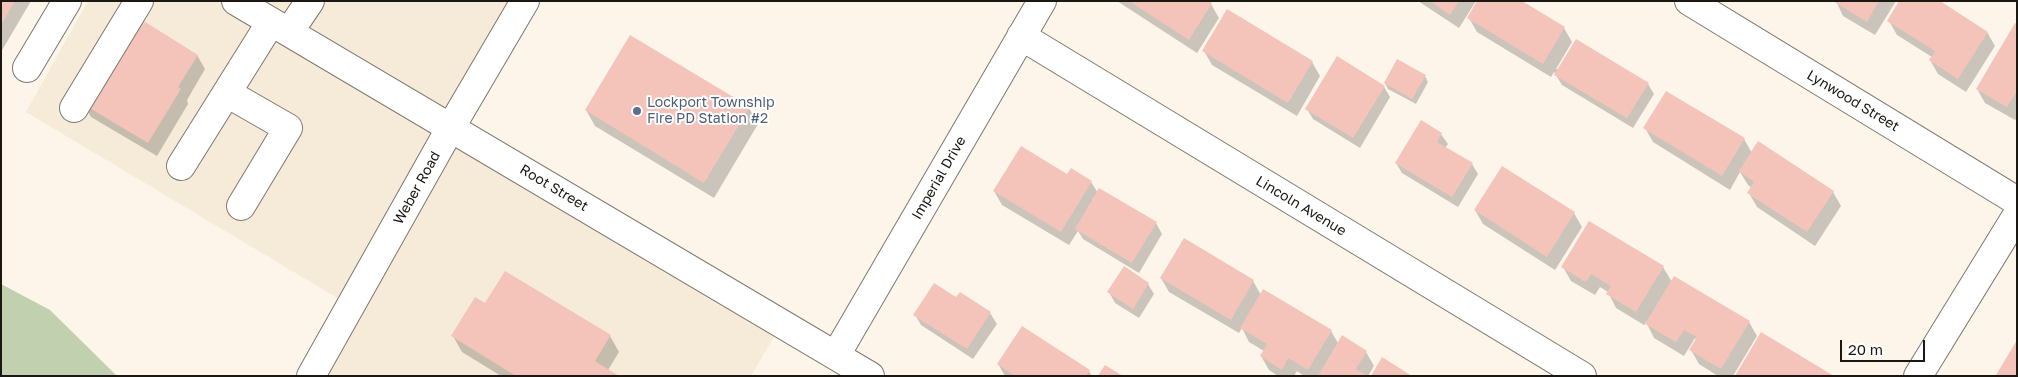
<!DOCTYPE html>
<html>
<head>
<meta charset="utf-8">
<style>
	body { margin:0 }
	#map { position:relative; width:2018px; height:377px; overflow:hidden; background:#fdf5e9; font-family:"Golos Text",sans-serif }
	canvas { display:block }
	.frame { position:absolute; inset:0; border:2px solid #1b1814; pointer-events:none }
	.scale { position:absolute; left:1840px; top:340px; width:85px; height:22px; box-sizing:border-box; border:2px solid #1b1814; border-top:0; padding-left:6px; font-size:15px; line-height:18px; white-space:nowrap; color:#1b1814; -webkit-text-stroke:4px #fff; paint-order:stroke }
</style>
</head>
<body>
<div id="map">
<canvas width="2018" height="377"></canvas>
<div class="frame"></div>
<div class="scale">20 m</div>
</div>
<script>
const ctx = document.querySelector('canvas').getContext('2d');
ctx.lineJoin = 'round';
function paint(path, color) { ctx.fillStyle = color; ctx.fill(path, 'evenodd'); }
const shape = rows => new Path2D(rows.map(r => 'M' + r).join(''));
function stroke(path, color, width, dash) { ctx.strokeStyle = color; ctx.lineWidth = width; ctx.lineCap = dash ? 'butt' : 'round'; ctx.setLineDash(dash || []); ctx.stroke(path); }
function drawText(font, color, halo, rows, align = 'center') {
  ctx.font = font + ' "Golos Text",sans-serif'; ctx.lineWidth = 4; ctx.setLineDash([]); ctx.textBaseline = 'middle'; ctx.strokeStyle = halo; ctx.fillStyle = color; for (const [text, x, y, turn = 0] of rows) {
    ctx.save(); ctx.translate(x, y); ctx.rotate((+turn || 0) * Math.PI / 180); ctx.textAlign = isNaN(turn) ? turn : align; if (halo) ctx.strokeText(text, 0, 0); ctx.fillText(text, 0, 0); ctx.restore();
  }
}
paint(shape([
	[88,1,521,1,344,302,26,112],
	[453,139,778,330,751,376,322,376]
]), '#f6ebd8');
paint(shape([
	[1,284,50,310,117,376,1,376]
]), '#c1d1b0');
paint(shape([
	[1,1,31,1,1,52],
	[1117,1,1206,1,1211,4,1219,18,1197,53],
	[1418,1,1476,1,1459,28],
	[1836,1,1896,1,1875,35,1843,16],
	[1469,18,1564,28,1572,42,1556,69,1648,84,1654,94,1633,128,1562,85,1554,72,1551,77,1477,32],
	[1889,21,1987,32,1995,46,1966,92,1938,74,1930,60,1932,57,1897,35],
	[2017,26,2017,118,2015,120,1985,103,1977,89],
	[1204,51,1312,62,1320,76,1297,116,1212,65],
	[197,55,205,69,187,100,188,104,157,156,91,117,83,103],
	[1425,76,1428,82,1416,104,1388,89,1385,83],
	[1384,87,1390,97,1360,148,1313,119,1307,109],
	[749,108,758,124,714,198,595,126,586,110],
	[1645,128,1744,139,1752,153,1833,192,1841,206,1815,246,1757,207,1749,193,1752,188,1748,185,1740,172,1730,190,1653,142],
	[1441,134,1448,144,1445,148,1472,164,1478,174,1458,207,1402,173,1396,163],
	[1502,167,1574,213,1582,227,1555,270,1483,224,1475,210],
	[1068,176,1091,182,1098,193,1156,223,1162,234,1139,273,1083,239,1078,231,1069,245,1002,205,994,191],
	[1184,240,1253,281,1261,295,1331,331,1338,343,1366,352,1374,366,1368,376,1304,376,1297,371,1294,376,1278,376,1269,370,1261,356,1264,351,1249,342,1242,328,1239,333,1169,292,1161,278],
	[1563,267,1663,267,1672,282,1749,322,1757,336,1733,376,1718,376,1699,364,1691,350,1697,340,1695,338,1684,356,1654,338,1646,322,1644,325,1616,308,1608,292,1600,287,1595,295,1571,281],
	[1148,284,1154,294,1139,318,1115,303,1109,292],
	[960,293,990,313,997,324,973,359,921,325,915,315,956,299],
	[486,305,610,336,619,352,608,370,617,376,501,376,462,352,453,336],
	[998,364,1089,371,1092,376,1005,376]
]), '#0003');
paint(shape([
	[1,1,15,1,1,25],
	[1129,1,1209,1,1212,3,1189,40],
	[1430,1,1459,1,1450,15],
	[1477,1,1522,1,1565,27,1543,64,1467,18],
	[1833,1,1879,1,1867,22],
	[1899,1,1940,1,1988,32,1958,79,1929,60,1935,51,1887,21],
	[1227,9,1313,61,1288,103,1202,51],
	[134,15,198,55,178,87,181,89,148,143,81,103],
	[2015,23,2017,24,2017,91,2007,107,1976,89],
	[630,35,750,107,704,183,585,110],
	[1576,39,1649,83,1627,118,1554,75],
	[1337,56,1385,86,1353,138,1305,109],
	[1397,59,1426,75,1412,99,1384,83],
	[1666,91,1745,138,1722,176,1643,128],
	[1421,120,1442,133,1437,142,1473,163,1452,197,1395,163],
	[1758,141,1834,191,1807,232,1747,193,1754,182,1739,171],
	[1021,146,1067,174,1071,168,1092,181,1061,232,993,191],
	[1502,166,1575,212,1547,257,1474,210],
	[1099,188,1157,222,1132,263,1075,229],
	[1589,221,1664,266,1636,312,1606,294,1611,286,1591,274,1586,282,1561,267],
	[1184,238,1254,280,1231,320,1160,278],
	[1124,266,1149,283,1133,309,1107,292],
	[505,271,611,335,595,361,619,376,516,376,451,336,475,297,485,303],
	[1674,276,1750,321,1721,369,1689,350,1697,337,1684,330,1676,342,1645,324],
	[934,283,956,297,960,292,991,312,967,349,913,315],
	[1263,289,1332,330,1308,370,1288,358,1282,370,1260,356,1267,344,1240,328],
	[1022,326,1090,370,1086,376,1015,376,997,364],
	[1761,332,1834,376,1735,376],
	[1342,335,1367,351,1356,369,1368,376,1318,376],
	[2017,340,2017,376,1998,376,1996,375],
	[1382,357,1412,376,1371,376],
	[1105,365,1123,376,1098,376]
]), '#f4c3b9');
const minor = shape([
	[236,1,870,376],
	[1689,1,2017,201],
	[289,32,310,1],
	[1021,36,1582,376],
	[27,68,67,1],
	[227,93,288,128,241,206],
	[74,108,139,1],
	[181,166,271,22],
	[836,355,1042,1],
	[1918,376,2017,215]
]);
const major = shape([
	[311,376,451,127,525,1]
]);
stroke(minor, '#7f786e', 30);
stroke(major, '#7f786e', 30);
stroke(minor, '#fff', 28);
stroke(major, '#fff', 28);
for (const [x, y, r, color] of [
	[637,111,5,"#5c6f8a"]
]) { const dot = new Path2D(); dot.arc(x, y, r, 0, 2 * Math.PI); ctx.fillStyle = color; ctx.fill(dot); stroke(dot, '#fff', 2); }
drawText('14px', '#1b1814', '#fff', [
	["Lynwood Street",1853,101,31],
	["Imperial Drive",939,178,-60],
	["Weber Road",417,188,-61],
	["Root Street",554,188,31],
	["Lincoln Avenue",1301,206,31]
]);
drawText('14px', '#4e5e75', '#fff', [
	["Lockport Township",647,103],
	["Fire PD Station #2",647,119]
], 'left');
</script>
</body>
</html>
